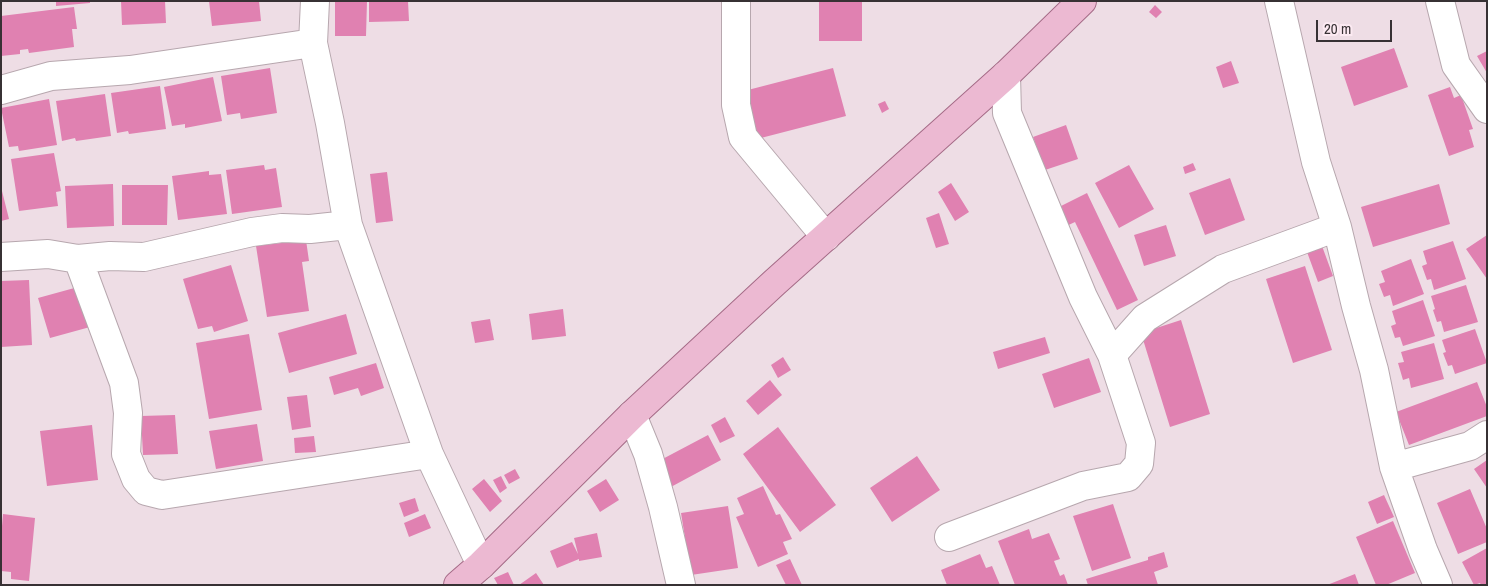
<!DOCTYPE html>
<html>
<head>
<meta charset="utf-8">
<style>
	body { margin:0 }
	#map { position:relative; width:1488px; height:586px; overflow:hidden; background:#eedde5; font-family:"Archivo Narrow",sans-serif }
	canvas { display:block }
	.frame { position:absolute; inset:0; border:2px solid #373134; pointer-events:none }
	.scale { position:absolute; left:1316px; top:20px; width:76px; height:22px; box-sizing:border-box; border:2px solid #373134; border-top:0; padding-left:6px; font-size:15px; line-height:18px; white-space:nowrap; color:#373134; -webkit-text-stroke:4px #fceaf2; paint-order:stroke }
</style>
</head>
<body>
<div id="map">
<canvas width="1488" height="586"></canvas>
<div class="frame"></div>
<div class="scale">20 m</div>
</div>
<script>
const ctx = document.querySelector('canvas').getContext('2d');
ctx.lineJoin = 'round';
function paint(path, color) { ctx.fillStyle = color; ctx.fill(path, 'evenodd'); }
const shape = rows => new Path2D(rows.map(r => 'M' + r).join(''));
function stroke(path, color, width, dash) { ctx.strokeStyle = color; ctx.lineWidth = width; ctx.lineCap = dash ? 'butt' : 'round'; ctx.setLineDash(dash || []); ctx.stroke(path); }
paint(shape([
	[56,1,90,1,90,3,56,6],
	[121,1,165,1,166,23,122,25],
	[209,1,259,1,261,21,212,26],
	[335,1,367,1,366,36,335,36],
	[369,1,408,1,409,21,369,22],
	[819,1,862,1,862,41,819,41],
	[1155,5,1162,12,1156,18,1149,12],
	[74,7,77,29,72,29,74,47,29,53,28,49,20,50,20,54,1,56,1,16],
	[1394,48,1408,87,1354,106,1341,67],
	[1487,51,1487,73,1477,56],
	[1231,61,1239,83,1223,88,1216,67],
	[270,68,277,113,241,119,240,113,227,115,221,76],
	[833,68,846,116,757,139,744,91],
	[213,77,222,121,185,128,185,124,172,126,164,87],
	[160,86,166,129,129,134,128,131,117,133,111,93],
	[1450,87,1454,98,1461,95,1473,129,1469,130,1474,147,1449,156,1428,95],
	[105,94,111,136,76,141,75,138,62,141,56,101],
	[49,99,57,145,19,151,18,146,9,147,1,108],
	[885,101,889,109,882,113,878,104],
	[1066,125,1078,159,1045,170,1033,137],
	[54,153,61,191,56,192,58,206,19,211,11,159],
	[1193,163,1196,170,1185,174,1183,167],
	[264,165,265,170,276,168,282,207,232,214,226,170],
	[1129,165,1154,209,1119,228,1095,183],
	[209,171,209,175,221,174,227,214,178,220,172,176],
	[387,172,393,221,376,223,370,174],
	[1230,178,1245,220,1205,235,1189,193],
	[951,183,969,212,955,221,938,192],
	[113,184,114,226,67,228,65,186],
	[1439,184,1450,224,1373,247,1361,207],
	[122,185,168,185,167,225,122,225],
	[1,187,9,219,1,221],
	[1087,193,1138,300,1117,310,1075,222,1060,229,1051,211],
	[939,213,949,244,936,248,926,218],
	[1166,225,1176,256,1144,266,1134,235],
	[1487,235,1487,279,1466,249],
	[306,240,309,261,302,262,309,311,267,317,256,246],
	[1453,241,1466,279,1434,290,1431,279,1427,280,1422,266,1427,264,1423,251],
	[1322,246,1333,276,1318,282,1307,252],
	[1411,259,1424,294,1393,306,1390,295,1384,297,1379,284,1385,282,1381,271],
	[231,265,248,321,214,332,212,326,198,329,183,279],
	[1305,266,1332,350,1293,363,1266,279],
	[29,280,32,345,1,347,1,281],
	[1466,285,1478,322,1444,332,1441,321,1437,322,1433,310,1435,309,1431,296],
	[78,287,90,327,50,338,38,298],
	[1423,300,1435,336,1403,346,1400,337,1395,338,1391,326,1396,324,1392,311],
	[563,309,566,336,532,340,529,314],
	[346,314,357,354,289,373,278,333],
	[490,319,494,340,475,343,471,322],
	[1181,320,1210,414,1170,427,1141,333],
	[1475,329,1487,363,1455,374,1452,365,1448,366,1443,353,1446,352,1442,340],
	[249,334,262,410,209,419,196,343],
	[1045,337,1050,353,998,369,993,352],
	[1434,343,1444,379,1411,388,1409,378,1403,380,1398,363,1404,362,1401,352],
	[783,357,791,370,778,378,771,365],
	[1089,358,1101,392,1054,408,1042,374],
	[376,363,384,388,361,396,358,388,334,395,329,377],
	[770,380,782,395,758,415,746,401],
	[1477,382,1487,407,1487,416,1409,445,1396,412],
	[307,395,311,427,292,430,287,397],
	[175,415,178,454,143,455,141,416],
	[725,417,735,436,720,443,711,425],
	[257,424,263,461,216,469,209,431],
	[92,425,98,480,47,486,40,431],
	[778,427,836,505,800,532,743,454],
	[708,435,721,460,669,488,655,463],
	[314,436,316,452,295,453,294,438],
	[917,456,940,490,892,522,870,488],
	[1487,460,1487,488,1474,469],
	[515,469,520,478,509,484,504,475],
	[501,476,507,488,500,493,493,480],
	[484,479,502,501,490,512,472,489],
	[606,479,619,500,600,512,587,491],
	[763,486,776,515,780,514,792,539,783,542,788,554,758,567,736,517,744,514,737,498],
	[1470,489,1487,529,1487,542,1458,554,1437,503],
	[1384,495,1394,517,1377,524,1368,502],
	[415,498,419,511,404,517,399,503],
	[1113,504,1131,558,1092,571,1073,516],
	[728,506,738,568,691,575,681,513],
	[3,514,35,518,29,581,11,579,11,572,1,571,1,538],
	[425,514,431,528,409,537,404,523],
	[1393,521,1415,573,1386,585,1376,585,1356,537],
	[1029,529,1032,539,1049,533,1060,559,1054,561,1060,576,1064,574,1068,585,1015,585,998,541],
	[597,533,602,557,579,561,579,559,557,568,550,551,572,542,578,554,574,538],
	[1487,548,1487,585,1481,585,1480,583,1474,585,1462,562],
	[1164,552,1168,567,1154,572,1158,585,1088,585,1086,579,1148,560,1148,557],
	[980,554,986,568,992,566,1000,585,947,585,941,570],
	[790,559,802,585,786,585,776,565],
	[508,572,514,585,498,585,494,578],
	[536,573,544,585,519,585],
	[1355,574,1359,585,1327,585]
]), '#e081b1');
const minor = shape([
	[315,1,313,43,330,123,348,225,429,454,481,565],
	[736,1,736,105,743,137,826,237],
	[1279,1,1316,162,1337,227,1356,306,1374,370,1394,467,1423,550,1438,585],
	[1440,1,1456,65,1487,109],
	[1,90,51,76,130,70,313,43],
	[1,257,48,254,78,259,110,256,144,257,252,232,282,228,310,229,348,225],
	[78,259,124,383,128,413,126,454,136,479,146,491,162,495,429,454],
	[1112,355,1145,318,1223,269,1337,227],
	[632,415,648,454,663,507,681,585],
	[1394,467,1470,446,1487,435],
	[949,537,1083,486,1128,477,1139,464,1141,443,1112,355,1083,297,1007,113,1006,75]
]);
const major = shape([
	[458,585,481,565,632,415,774,283,1006,75,1082,1]
]);
stroke(minor, '#b7a7ae', 30);
stroke(major, '#a56b87', 30);
stroke(minor, '#fff', 28);
stroke(major, '#ecb9d2', 28);
</script>
</body>
</html>
